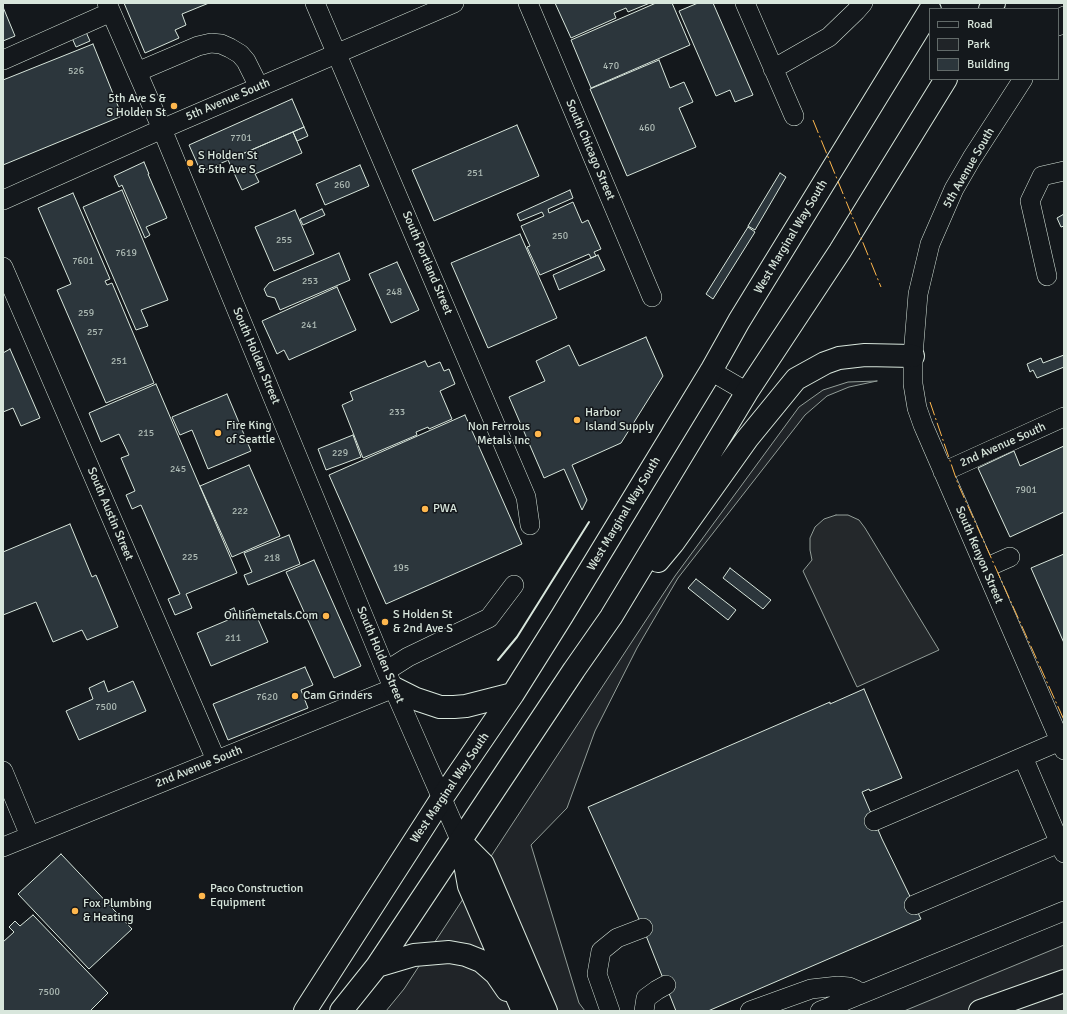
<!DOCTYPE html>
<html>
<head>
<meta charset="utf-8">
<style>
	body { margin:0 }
	#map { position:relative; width:1067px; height:1014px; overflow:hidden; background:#14181c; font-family:Signika,sans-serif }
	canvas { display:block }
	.frame { position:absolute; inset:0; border:4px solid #d8e6dc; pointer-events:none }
	.legend { position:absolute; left:929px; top:8px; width:130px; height:72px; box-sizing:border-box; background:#14181c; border:1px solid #626a69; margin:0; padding:5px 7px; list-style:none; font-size:12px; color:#d8e6dc }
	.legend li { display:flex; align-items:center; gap:8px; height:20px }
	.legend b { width:20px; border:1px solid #626a69 }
</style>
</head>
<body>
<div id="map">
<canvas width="1067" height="1014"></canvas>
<div class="frame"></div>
<ul class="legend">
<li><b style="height:5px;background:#14181c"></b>Road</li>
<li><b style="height:11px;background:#202428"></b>Park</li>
<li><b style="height:11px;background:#2c363c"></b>Building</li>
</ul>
</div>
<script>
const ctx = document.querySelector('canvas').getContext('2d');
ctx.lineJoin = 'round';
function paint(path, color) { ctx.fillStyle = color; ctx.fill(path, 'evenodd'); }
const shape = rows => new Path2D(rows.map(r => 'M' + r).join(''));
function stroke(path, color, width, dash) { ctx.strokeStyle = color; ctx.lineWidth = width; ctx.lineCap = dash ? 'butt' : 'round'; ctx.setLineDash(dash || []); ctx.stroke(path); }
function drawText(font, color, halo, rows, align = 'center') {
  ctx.font = font + ' Signika,sans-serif'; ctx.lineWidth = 3; ctx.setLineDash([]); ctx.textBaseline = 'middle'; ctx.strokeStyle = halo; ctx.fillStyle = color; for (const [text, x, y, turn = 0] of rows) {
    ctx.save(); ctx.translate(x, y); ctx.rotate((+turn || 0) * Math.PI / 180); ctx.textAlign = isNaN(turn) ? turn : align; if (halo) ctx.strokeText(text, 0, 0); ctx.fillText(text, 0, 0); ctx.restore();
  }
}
const green = shape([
	[877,381,849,387,827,396,805,415,678,578,637,648,595,731,567,808,531,845,579,1003,585,1011,386,1011,404,989,675,576,799,407,823,390,848,382,877,381],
	[1064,945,1064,1011,904,1011,1064,945]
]);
paint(green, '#202428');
stroke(green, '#939e99', 1);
const parking = shape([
	[836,515,848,515,859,520,865,528,939,650,857,687,803,571,812,560,810,550,810,538,815,527,824,519,836,515]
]);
paint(parking, '#24282b');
stroke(parking, '#939e99', 1);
const building = shape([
	[124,3,209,3,182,14,186,25,175,30,179,38,145,53,124,3],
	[555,3,650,3,628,12,626,8,614,13,616,18,571,38,555,3],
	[656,3,672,3,690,45,591,88,571,40,656,3],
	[698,3,713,3,753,95,735,102,730,90,716,96,679,11,698,3],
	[3,7,15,36,3,41,3,7],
	[86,32,90,41,76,47,72,38,86,32],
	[93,44,122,116,3,165,3,80,93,44],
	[659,60,670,88,684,82,693,102,679,108,696,147,627,176,590,89,659,60],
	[292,99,304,127,201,172,189,145,292,99],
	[517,125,539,176,434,221,412,170,517,125],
	[304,127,308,136,297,141,293,132,304,127],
	[293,132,302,153,255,174,259,182,242,190,228,160,293,132],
	[144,162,149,174,148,174,167,218,146,227,150,235,145,238,122,185,119,187,114,176,144,162],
	[360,165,369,186,325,205,316,184,360,165],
	[780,173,786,177,755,230,748,226,780,173],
	[122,190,168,300,141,310,148,326,136,330,83,207,122,190],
	[570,190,573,198,548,209,549,213,573,202,582,223,588,220,601,249,594,252,596,256,591,258,589,254,540,275,527,247,530,246,521,226,544,216,542,212,520,221,517,214,570,190],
	[73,193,110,279,105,281,107,285,112,283,154,383,106,403,57,290,71,284,38,208,73,193],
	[322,209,325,215,303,225,300,219,322,209],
	[295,210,314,254,274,271,255,227,295,210],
	[1064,214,1064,226,1061,227,1057,218,1064,214],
	[748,227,755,232,713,299,706,294,748,227],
	[520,234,557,318,488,348,451,263,520,234],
	[339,253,350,280,280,310,275,298,267,296,264,289,269,283,339,253],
	[598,255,605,270,559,290,553,275,598,255],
	[397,262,419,310,391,323,369,274,397,262],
	[337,287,356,330,289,360,284,350,277,354,262,321,337,287],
	[646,337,663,376,621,443,572,465,587,500,582,510,564,469,544,478,509,397,545,381,536,361,569,345,579,366,646,337],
	[10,349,40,418,21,426,13,408,3,412,3,353,10,349],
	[1064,355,1064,367,1037,378,1033,370,1030,372,1027,364,1041,358,1043,363,1064,355],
	[425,361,428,367,440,362,444,371,449,369,455,384,440,391,452,419,429,429,428,427,416,432,417,435,363,458,342,405,353,400,350,392,425,361],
	[156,384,237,573,186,594,192,608,175,615,168,599,180,594,141,505,132,509,126,495,135,491,121,458,129,455,119,434,101,442,89,413,156,384],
	[227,394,251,451,208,469,192,430,180,435,172,417,227,394],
	[465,415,522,544,386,604,329,475,465,415],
	[353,435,361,457,326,470,318,449,353,435],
	[1064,446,1064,512,1010,537,978,468,1014,451,1020,466,1064,446],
	[249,465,280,536,232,557,200,486,249,465],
	[70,524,92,577,96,575,118,627,87,640,82,630,53,642,36,602,3,615,3,552,70,524],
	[289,535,300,564,248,585,244,575,252,572,244,553,289,535],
	[1064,554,1064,643,1031,568,1064,554],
	[314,560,361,666,334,678,286,572,314,560],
	[730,568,771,600,763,609,723,578,730,568],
	[696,579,736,610,728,620,688,588,696,579],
	[234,608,237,615,253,608,268,642,211,666,197,633,228,620,225,612,234,608],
	[305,667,313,685,301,690,308,708,228,740,213,704,305,667],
	[104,681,108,692,133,681,146,711,79,740,66,711,93,699,89,688,104,681],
	[864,689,902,778,870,791,869,789,862,792,882,839,921,919,708,1011,676,1011,643,928,588,807,830,702,830,704,864,689],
	[61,854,132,929,89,969,18,894,61,854],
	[33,915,108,993,90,1011,3,1011,3,942,14,932,9,927,15,921,20,926,33,915]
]);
paint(building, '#2c363c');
stroke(building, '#d8e6dc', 1);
const minor = shape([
	[107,3,162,129,386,671,461,842],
	[315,3,526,497,530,525],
	[528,3,652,297],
	[745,3,794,116],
	[1058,26,1064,16],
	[3,60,111,12],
	[773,69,829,37,856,11,863,3],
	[137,72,198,46,211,43,221,44,230,48,240,54,246,61,259,87],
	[1023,79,972,158,954,189,930,244,918,294,913,356,913,384,917,408,923,425,1064,750],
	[3,200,162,129,454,3],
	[3,267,216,760],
	[1047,276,1030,201,1042,176,1064,171],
	[711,371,747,392],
	[943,472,1064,417],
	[985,568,1010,557],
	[386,671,408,657,489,618,514,585],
	[1023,757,1064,853],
	[3,771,30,836],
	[874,821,1060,741],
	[3,847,394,688],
	[914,905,1064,841],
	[610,1011,597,974,601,951,617,938,643,928],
	[644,1011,646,998,657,990,666,985],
	[750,1011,811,989,838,986,849,987,856,990,859,995],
	[820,1011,1064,911]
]);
const highway = shape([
	[990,9,994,3],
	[658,561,673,543,747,439,796,379,825,363,839,358,865,355,913,356],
	[394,688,416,699,440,707,454,707,466,706,513,694],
	[461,842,483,864,546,1011],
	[461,842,469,886,523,1011],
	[377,966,414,955,449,952,466,955,481,961,496,974,507,990],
	[305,1011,442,798,513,694,562,616,711,371,739,321,930,10],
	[341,1011,377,966,574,670,611,617,747,392,840,251,946,79],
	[980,1011,1064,981]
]);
stroke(minor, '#d8e6dc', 20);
stroke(highway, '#d8e6dc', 24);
stroke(minor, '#14181c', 19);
stroke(highway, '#14181c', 22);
stroke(shape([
	[498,660,517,637,589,522]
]), '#d8e6dc', 2);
stroke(shape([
	[813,120,881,287],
	[930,402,958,484,1064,720]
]), '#ffb74d', 1, [14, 3, 2, 3]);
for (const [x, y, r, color] of [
	[174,106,4,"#ffb74d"],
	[190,163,4,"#ffb74d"],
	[577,420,4,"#ffb74d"],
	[218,433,4,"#ffb74d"],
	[538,434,4,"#ffb74d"],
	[425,509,4,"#ffb74d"],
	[326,616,4,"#ffb74d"],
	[385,622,4,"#ffb74d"],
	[295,696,4,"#ffb74d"],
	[202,896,4,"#ffb74d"],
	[75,911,4,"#ffb74d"]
]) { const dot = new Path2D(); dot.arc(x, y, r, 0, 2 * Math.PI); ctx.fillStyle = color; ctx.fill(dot); stroke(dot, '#14181c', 1.5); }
drawText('10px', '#adbab4', null, [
	["470",611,66],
	["526",76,71],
	["460",647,128],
	["7701",241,138],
	["251",475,173],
	["260",342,185],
	["250",560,236],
	["255",284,240],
	["7619",126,253],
	["7601",83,261],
	["253",310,281],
	["248",394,292],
	["259",86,313],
	["241",309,325],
	["257",95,332],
	["251",119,361],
	["233",397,412],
	["215",146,433],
	["229",340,453],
	["245",178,469],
	["7901",1026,490],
	["222",240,511],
	["225",190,557],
	["218",272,558],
	["195",401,568],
	["211",233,638],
	["7620",267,697],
	["7500",106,707],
	["7500",49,992]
]);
drawText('12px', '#d8e6dc', '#14181c', [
	["5th Ave S &",166,99,"right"],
	["S Holden St",166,113,"right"],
	["S Holden St",198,156],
	["& 5th Ave S",198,170],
	["Harbor",585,413],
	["Island Supply",585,427],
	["Fire King",226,426],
	["of Seattle",226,440],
	["Non Ferrous",530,427,"right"],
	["Metals Inc",530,441,"right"],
	["PWA",433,509],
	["S Holden St",393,615],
	["& 2nd Ave S",393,629],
	["Onlinemetals.Com",318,616,"right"],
	["Cam Grinders",303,696],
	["Paco Construction",210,889],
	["Equipment",210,903],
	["Fox Plumbing",83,904],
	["& Heating",83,918]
], 'left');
drawText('12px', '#d8e6dc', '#14181c', [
	["5th Avenue South",228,100,-23],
	["South Chicago Street",590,150,67],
	["5th Avenue South",969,168,-60],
	["West Marginal Way South",791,237,-59],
	["South Portland Street",427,263,67],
	["South Holden Street",256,356,67],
	["2nd Avenue South",1003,445,-24],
	["South Austin Street",110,514,67],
	["West Marginal Way South",624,514,-59],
	["South Kenyon Street",979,555,67],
	["South Holden Street",380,655,67],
	["2nd Avenue South",199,767,-22],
	["West Marginal Way South",450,788,-56]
]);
</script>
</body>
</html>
